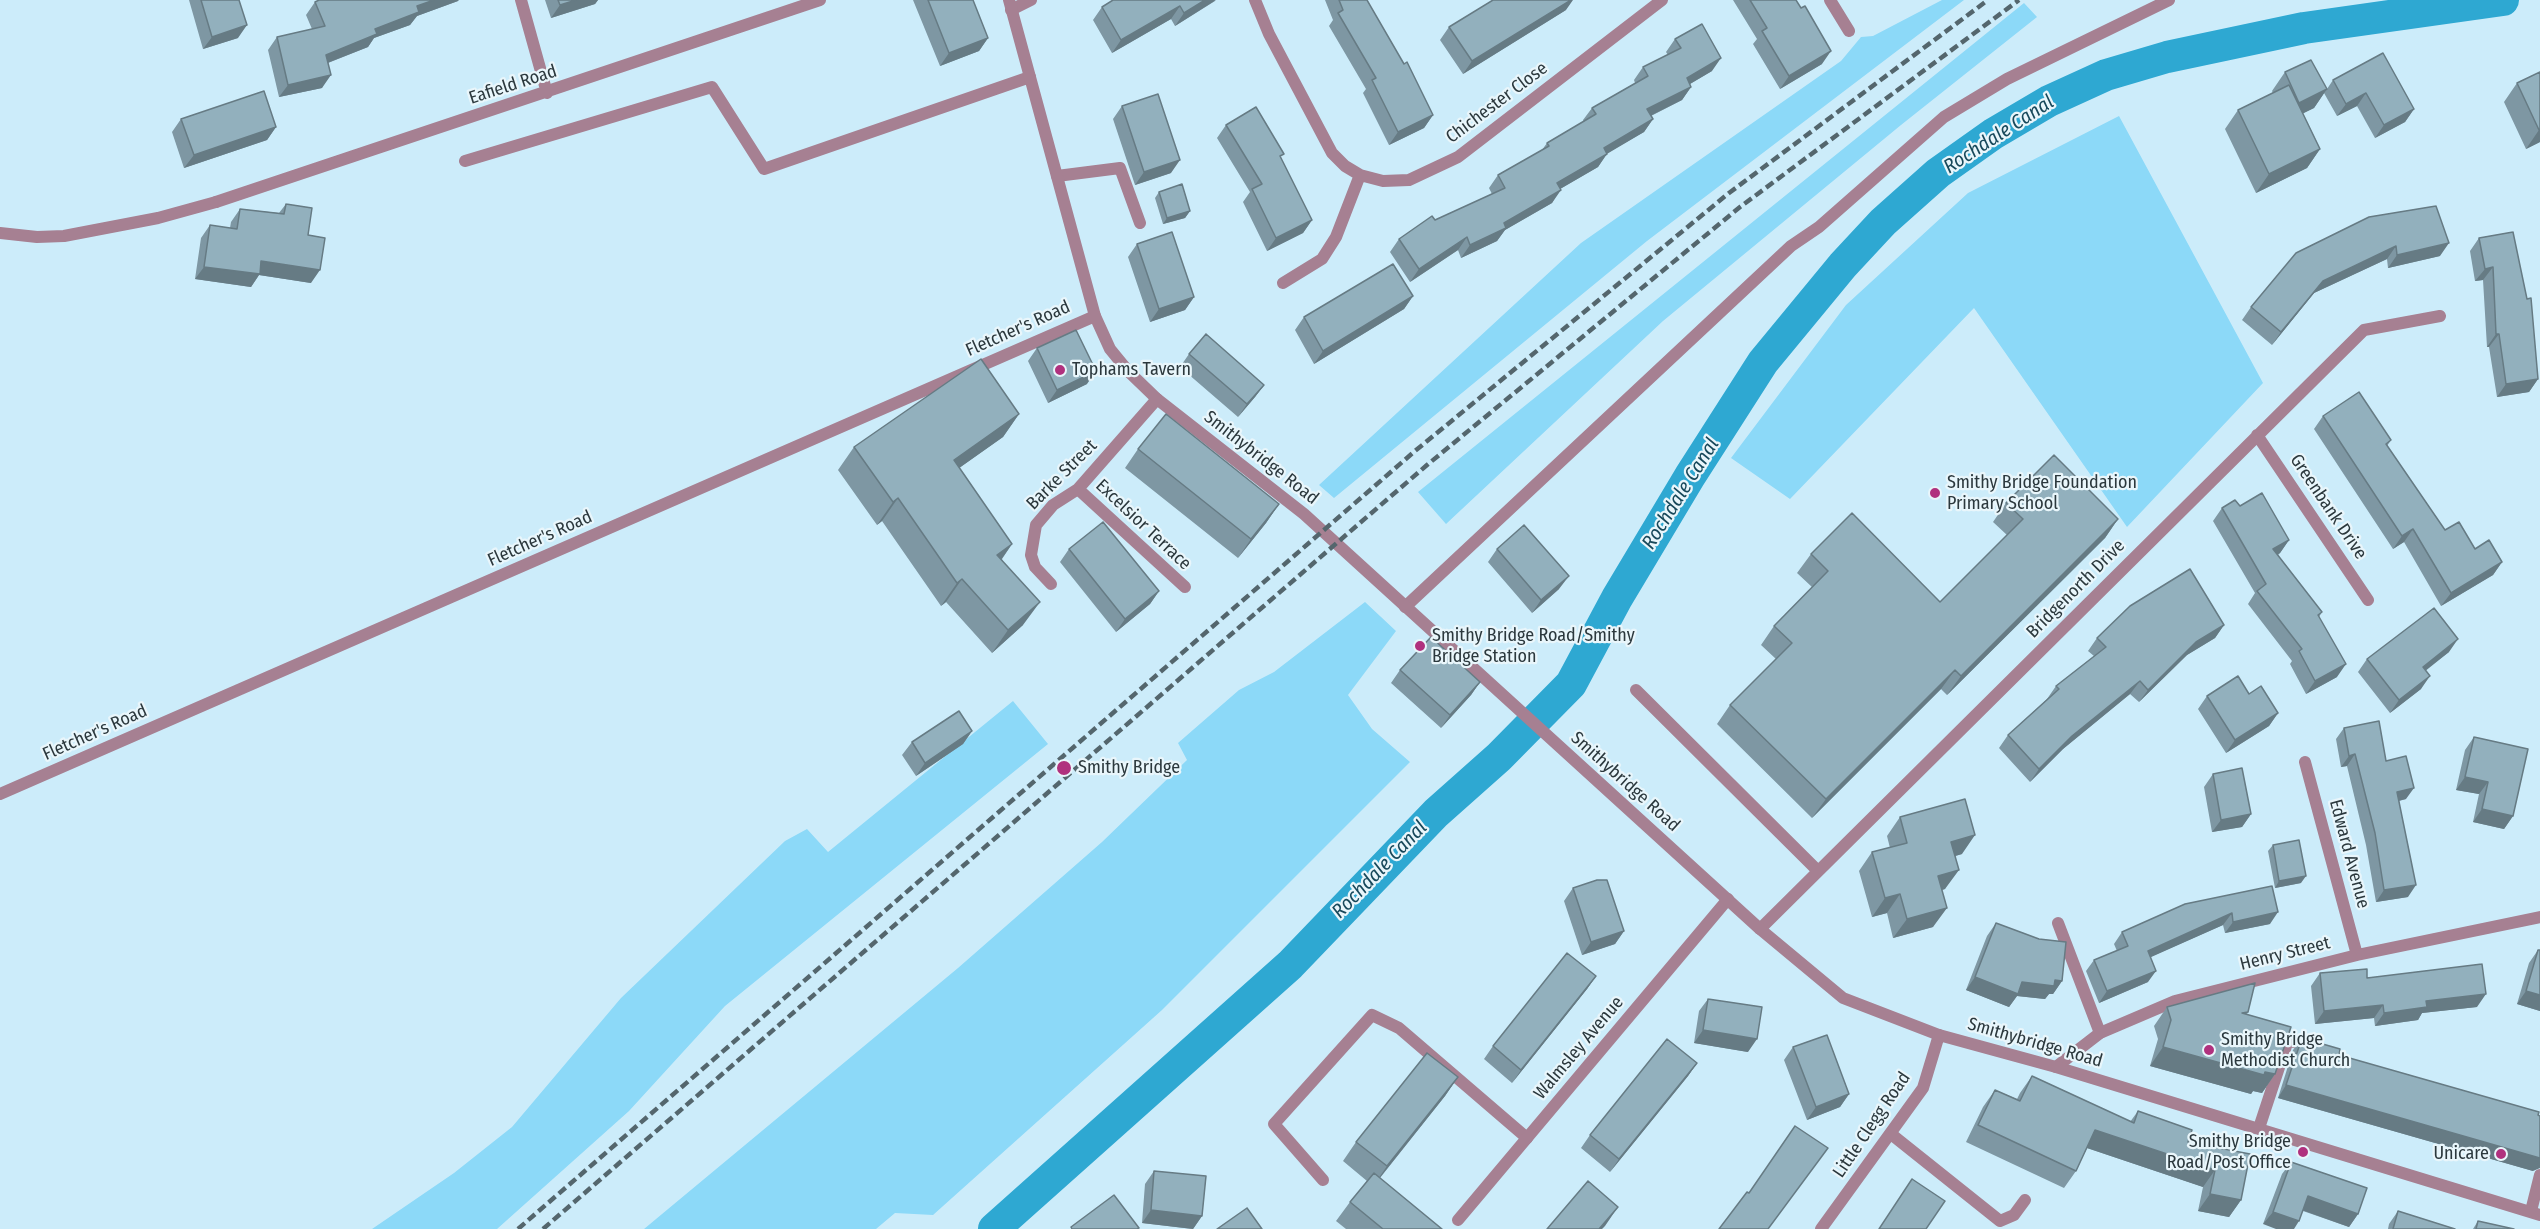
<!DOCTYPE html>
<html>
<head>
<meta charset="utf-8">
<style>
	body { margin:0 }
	canvas { display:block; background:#ccecfa }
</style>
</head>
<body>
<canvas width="2540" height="1229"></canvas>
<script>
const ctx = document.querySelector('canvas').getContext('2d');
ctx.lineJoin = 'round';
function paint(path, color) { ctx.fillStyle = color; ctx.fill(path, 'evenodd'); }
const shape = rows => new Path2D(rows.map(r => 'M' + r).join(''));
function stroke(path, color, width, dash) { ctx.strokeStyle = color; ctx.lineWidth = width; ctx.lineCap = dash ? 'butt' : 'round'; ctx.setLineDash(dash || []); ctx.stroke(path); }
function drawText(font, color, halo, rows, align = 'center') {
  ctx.font = font + ' "Fira Sans Condensed",sans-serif'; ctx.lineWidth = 4.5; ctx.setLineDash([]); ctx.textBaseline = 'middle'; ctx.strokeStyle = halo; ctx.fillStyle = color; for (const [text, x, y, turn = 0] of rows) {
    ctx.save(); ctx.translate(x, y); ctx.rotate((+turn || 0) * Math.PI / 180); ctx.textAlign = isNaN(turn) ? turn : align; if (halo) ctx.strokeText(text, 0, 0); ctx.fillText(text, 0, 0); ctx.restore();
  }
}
paint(shape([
	[1942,0,1964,0,1647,241,1334,498,1319,485,1581,243,1841,61,1861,37,1873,36],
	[2024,3,2037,17,1901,125,1663,321,1446,524,1418,492],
	[2119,116,2263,383,2127,527,1974,308,1790,499,1731,458,1846,305,1968,193],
	[1365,602,1396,631,1348,695,1372,729,1410,762,1162,1010,933,1215,895,1213,876,1229,644,1229,958,968,1102,842,1187,760,1178,743,1239,690,1274,672],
	[1013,701,1048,744,725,1006,629,1111,497,1229,372,1229,454,1173,512,1127,621,998,785,841,807,829,828,852]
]), '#8cd9f8');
stroke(shape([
	[994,1229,1290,965,1436,813,1499,757,1571,684,1617,598,1690,476,1763,362,1843,265,1883,222,1938,173,1993,134,2049,101,2106,75,2167,57,2304,28,2503,0]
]), '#2ea8d2', 32);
stroke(shape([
	[465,161,712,87,764,169,1030,77],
	[1057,176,1120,168,1140,223],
	[0,233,37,237,64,236,158,218,216,202],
	[1405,607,1791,246,1819,227,1944,117,2007,79,2169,0],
	[1636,690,1817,870],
	[0,794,1095,316],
	[2058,923,2100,1033],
	[1891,1134,2000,1221,2014,1215,2025,1200],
	[1323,1180,1274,1124,1372,1015,1399,1028,1527,1138]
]), '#a68092', 12);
stroke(shape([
	[521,0,547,93],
	[1255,0,1269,34,1332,153,1345,166,1360,175,1383,181,1409,180,1458,157,1662,0],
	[1830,0,1849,31],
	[1011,10,1031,0],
	[216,202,820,0],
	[1283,283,1322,259,1336,237,1360,175],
	[2257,435,2368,600],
	[1078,489,1185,587],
	[1051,584,1035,567,1031,555,1036,525,1053,505,1078,489,1157,399],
	[2305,762,2357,955],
	[1760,929,2364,330,2440,316],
	[2056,1067,2100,1033,2175,1001,2357,955,2540,917],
	[2259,1128,2288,1040,2313,1048],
	[2531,1211,2540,1175],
	[1458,1220,1728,899],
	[1821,1229,1923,1088,1939,1035]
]), '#a68092', 12);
stroke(shape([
	[1009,0,1095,316,1110,349,1128,371,1157,399,1304,514,1760,929,1843,998,1939,1035,2056,1067,2540,1215]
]), '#a68092', 12);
stroke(shape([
	[518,1229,1415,451,1729,193,1988,0],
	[543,1229,1427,465,1740,207,2019,0]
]), '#54666d', 4.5, [9, 4.5]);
paint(shape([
	[189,0,239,0,238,38,203,49],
	[545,0,598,0,595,4,551,18],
	[913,0,973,0,988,38,979,51,940,66],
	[1325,0,1367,0,1433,115,1424,128,1389,145,1363,93,1366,89,1329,26,1333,20],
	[1733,0,1796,0,1822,64,1780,89,1753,44,1757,39],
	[458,1,417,16,410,25,374,38,368,47,328,63,322,88,279,97,268,50,277,37,312,29,306,15,315,2],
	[1215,1,1175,26,1171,19,1112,53,1093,20,1102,7],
	[1566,10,1463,74,1440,40,1449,27],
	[1675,39,1712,71,1690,84,1691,87,1682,100,1651,116,1653,119,1644,132,1607,153,1598,167,1560,189,1552,203,1505,230,1497,241,1461,258,1458,250,1410,282,1390,252,1399,239,1435,220,1492,194,1489,188,1498,175,1542,150,1547,143,1584,122,1583,120,1592,108,1635,83,1634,80,1643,67,1668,55,1666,52],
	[2285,72,2327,89,2333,80,2414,109,2405,122,2375,138,2357,106,2337,116,2324,93,2314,108,2303,113,2320,149,2307,168,2256,193,2225,129,2238,110,2273,93,2272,91],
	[2540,72,2540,142,2526,149,2504,102,2517,83],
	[1122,106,1171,173,1135,185,1113,119],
	[181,119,276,127,267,140,184,168,172,132],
	[1226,125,1281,158,1312,220,1303,233,1267,251,1243,202,1250,192,1217,138],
	[1159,192,1190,211,1185,218,1163,224,1155,198],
	[286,204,308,235,311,283,259,275,251,287,195,279,201,238,210,225,230,228,231,222,240,209,279,213],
	[2369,217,2440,256,2388,268,2387,259,2314,293,2272,345,2242,320,2251,307],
	[2513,232,2538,379,2529,392,2497,397,2489,347,2487,347,2483,280,2475,281,2470,251,2479,238],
	[1137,244,1194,297,1185,310,1150,322,1128,257],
	[1413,296,1404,309,1314,364,1295,330,1304,317],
	[1037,348,1087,384,1048,403,1028,361],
	[1189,354,1264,385,1255,397,1238,417,1180,367],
	[1019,414,1003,437,959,468,1012,544,1002,559,1023,625,992,653,946,602,941,606,882,521,877,525,838,470,854,447],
	[2323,416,2391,440,2387,446,2445,530,2475,549,2502,562,2493,575,2441,606,2404,542,2393,549,2314,429],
	[1138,449,1279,504,1266,523,1238,558,1125,468],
	[2006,503,2118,519,2105,538,1947,695,1941,689,1812,818,1717,724,1730,705,1776,659,1761,645,1774,626,1812,587,1797,573,1811,554,1940,602,2007,535,1993,522],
	[2240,506,2289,540,2280,553,2278,555,2322,612,2319,617,2337,677,2306,694,2290,664,2292,661,2248,604,2255,593,2213,521,2222,508],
	[1069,549,1159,591,1150,604,1116,632,1060,562],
	[1497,549,1559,589,1532,613,1488,562],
	[2224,625,2215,638,2187,655,2139,702,2130,694,2063,749,2030,782,1999,748,2008,735,2047,699,2056,686,2094,656,2088,651,2097,638],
	[2449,652,2425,670,2421,689,2390,713,2358,672,2367,659],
	[1400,670,1480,682,1471,695,1441,728,1391,683],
	[2249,694,2278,713,2269,726,2226,753,2198,709,2207,696],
	[2344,728,2386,761,2406,799,2399,801,2408,897,2376,902,2366,845,2347,766,2341,767,2336,739],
	[972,731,963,744,916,776,902,755,912,742],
	[2474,737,2513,816,2504,829,2473,822,2479,794,2456,790,2465,750],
	[2213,774,2251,814,2242,827,2212,832,2204,787],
	[1900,817,1962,854,1955,856,1945,889,1942,890,1933,927,1893,938,1887,913,1872,917,1859,871,1872,852,1890,848,1887,836],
	[2273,845,2301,883,2275,888,2268,851],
	[2272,886,2270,924,2225,933,2223,925,2150,957,2148,982,2099,1003,2086,971,2094,960,2117,951,2114,944,2122,932],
	[1573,888,1624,931,1615,944,1582,955,1564,901],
	[1996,923,2062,981,2053,994,2049,994,2045,999,2017,996,2009,1007,1966,990,1987,936],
	[2538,950,2540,950,2540,1011,2517,1004,2529,963],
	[2320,973,2367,978,2477,1007,2422,1013,2418,1020,2375,1026,2374,1018,2315,1024,2311,986],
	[1596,976,1587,989,1512,1083,1484,1059,1493,1046],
	[1708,999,1748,1052,1694,1043,1699,1011],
	[2167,1007,2248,1012,2247,1014,2275,1074,2262,1093,2253,1091,2251,1094,2150,1066,2158,1039,2154,1026],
	[2302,1038,2339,1055,2538,1115,2533,1171,2278,1098,2293,1050],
	[1793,1047,1849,1094,1840,1107,1807,1120,1784,1060],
	[1697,1063,1688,1076,1610,1172,1581,1148,1590,1135],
	[2032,1076,2130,1122,2138,1111,2188,1142,2241,1200,2229,1217,2198,1211,2203,1187,2087,1148,2076,1171,2064,1188,1966,1142,1983,1107,1995,1090,2017,1099,2020,1093],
	[1458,1077,1445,1096,1380,1178,1442,1229,1346,1229,1336,1221,1350,1202,1367,1181,1343,1161,1356,1142],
	[2291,1162,2358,1214,2349,1227,2303,1211,2263,1224,2282,1174],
	[1154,1171,1202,1216,1193,1229,1142,1223,1145,1184],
	[2398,1211,2455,1229,2388,1229,2389,1224],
	[2478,1221,2514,1229,2473,1229]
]), '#7e97a3');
paint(shape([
	[434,0,459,0,458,1,417,16,410,25,374,38,368,47,317,67,326,55,417,6],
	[576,0,598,0,595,4,551,18,560,5],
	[1205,0,1216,0,1175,26,1184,13],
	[1567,0,1573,0,1566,10,1463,74,1472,61],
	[1180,6,1171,19,1112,53,1121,40],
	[247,25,238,38,203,49,212,37],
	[988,38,979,51,940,66,949,53],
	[1831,51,1822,64,1780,89,1789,76],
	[1721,58,1712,71,1678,91,1687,78],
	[331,75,322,88,279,97,288,85],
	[1691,87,1682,100,1638,122,1647,109],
	[2327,89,2314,108,2286,122,2299,103],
	[2366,93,2357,106,2337,116,2346,104],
	[2414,109,2405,122,2375,138,2384,125],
	[1433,115,1424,128,1389,145,1398,132],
	[1653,119,1644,132,1595,161,1604,148],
	[276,127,267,140,184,168,194,155],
	[2540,129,2540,142,2526,149,2539,130],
	[2320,149,2307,168,2256,193,2269,174],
	[1607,154,1598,167,1548,196,1557,183],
	[1180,160,1171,173,1135,185,1144,172],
	[1561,190,1552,203,1505,230,1497,241,1461,258,1470,245,1504,223],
	[1190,211,1185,218,1163,224,1167,218],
	[1312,220,1303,233,1267,251,1276,238],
	[1467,237,1458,250,1410,282,1419,269],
	[2449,243,2440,256,2388,268,2397,255],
	[2396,246,2387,259,2314,293,2272,345,2281,332,2323,281],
	[261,261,320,270,311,283,259,275,251,287,195,279,204,267],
	[2493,267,2483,280,2475,281,2485,269],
	[1413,296,1404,309,1314,364,1323,351],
	[1194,297,1185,310,1150,322,1159,309],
	[2496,334,2499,334,2489,347,2487,347],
	[1096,371,1087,384,1048,403,1057,390],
	[2538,379,2529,392,2497,397,2506,384],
	[1264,385,1255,397,1238,417,1247,404],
	[1019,414,1003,437,938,483,954,460],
	[898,498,882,521,877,525,893,502],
	[1279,504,1266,523,1238,558,1251,539],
	[2118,519,2105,538,1947,695,1961,676],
	[2413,529,2404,542,2393,549,2402,536],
	[2289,540,2280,553,2264,562,2273,549],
	[1012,544,996,567,997,555],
	[2502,562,2493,575,2441,606,2451,593],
	[1569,576,1559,589,1532,613,1541,600],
	[962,579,946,602,941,606,957,583],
	[1159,591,1150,604,1116,632,1125,619],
	[1040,602,1023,625,992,653,1008,630],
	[2224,625,2215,638,2187,655,2139,702,2148,690,2196,642],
	[2458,639,2449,652,2414,680,2423,667],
	[2346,664,2337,677,2306,694,2315,681],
	[1955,670,1941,689,1812,818,1826,799],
	[2430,676,2421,689,2390,713,2399,700],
	[2140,681,2130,694,2063,749,2030,782,2039,769,2072,736],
	[1480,682,1471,695,1441,728,1450,715],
	[2278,713,2269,726,2226,753,2235,740],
	[972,731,963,744,916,776,925,763],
	[2355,754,2347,766,2341,767,2349,756],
	[2465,777,2488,782,2479,794,2456,790],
	[2414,788,2406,799,2389,803,2397,792],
	[2482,809,2513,816,2504,829,2473,822],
	[2251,814,2242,827,2212,832,2221,820],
	[1975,835,1962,854,1938,861,1951,842],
	[1959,870,1945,889,1924,895,1938,876],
	[2306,876,2301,883,2275,888,2279,881],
	[2416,885,2408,897,2376,902,2384,890],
	[1900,894,1887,913,1872,917,1885,898],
	[1947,908,1933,927,1893,938,1907,919],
	[2278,912,2270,924,2225,933,2233,922],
	[2232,913,2223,925,2140,962,2148,951],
	[1624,931,1615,944,1582,955,1591,942],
	[2156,971,2148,982,2099,1003,2107,991],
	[1596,976,1587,989,1512,1083,1521,1070],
	[1975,977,2022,982,2055,980,2062,981,2053,994,2049,994,2045,999,2017,996,2009,1007,1966,990],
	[2526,991,2540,995,2540,1011,2517,1004],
	[2486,994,2477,1007,2422,1013,2418,1020,2375,1026,2384,1013,2426,1001],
	[2383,1005,2374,1018,2315,1024,2324,1011],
	[1703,1030,1757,1039,1748,1052,1694,1043],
	[2163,1047,2275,1074,2262,1093,2253,1091,2251,1094,2150,1066],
	[1697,1063,1688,1076,1610,1172,1619,1159],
	[1458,1077,1445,1096,1374,1185,1387,1166],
	[2286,1085,2540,1158,2540,1168,2533,1171,2278,1098],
	[1849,1094,1840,1107,1807,1120,1816,1107],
	[2095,1130,2215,1170,2203,1187,2084,1147],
	[2210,1194,2241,1200,2229,1217,2198,1211],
	[2308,1196,2358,1214,2349,1227,2299,1209],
	[1618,1207,1605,1226,1602,1229,1599,1229],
	[1151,1210,1202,1216,1193,1229,1142,1223],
	[2273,1212,2299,1221,2294,1229,2276,1229,2263,1224]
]), '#667b84');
const building = shape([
	[201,0,239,0,247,25,212,37,201,0],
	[319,0,434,0,417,6,419,12,375,29,377,34,326,55,331,75,288,85,277,37,325,26,315,2,319,0],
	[558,0,576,0,560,5,558,0],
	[928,0,973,0,988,38,949,53,928,0],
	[1113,0,1205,0,1184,13,1180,6,1121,40,1102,7,1113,0],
	[1339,0,1367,0,1404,64,1407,62,1433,115,1398,132,1372,80,1376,78,1338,13,1343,10,1339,0],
	[1493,0,1571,0,1472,61,1449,27,1493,0],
	[1750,0,1796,0,1801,8,1805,6,1831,51,1789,76,1762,31,1767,28,1750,0],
	[1702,24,1721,58,1687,78,1691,87,1647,109,1653,119,1604,148,1607,154,1557,183,1561,190,1504,223,1506,228,1470,245,1467,237,1419,269,1399,239,1432,216,1435,220,1505,188,1498,175,1549,146,1547,143,1596,114,1592,108,1648,76,1643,67,1681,48,1675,39,1702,24],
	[2383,53,2414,109,2384,125,2366,93,2346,104,2333,80,2383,53],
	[2311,60,2327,89,2299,103,2285,72,2311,60],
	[2540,72,2540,129,2539,130,2517,83,2540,72],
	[2289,85,2320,149,2269,174,2238,110,2289,85],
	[264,91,276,127,194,155,181,119,264,91],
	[1158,94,1180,160,1144,172,1122,106,1158,94],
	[1256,107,1284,154,1280,156,1312,220,1276,238,1252,189,1262,184,1226,125,1256,107],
	[1182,184,1190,211,1167,218,1159,192,1182,184],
	[286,204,312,208,308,235,325,238,320,270,261,261,260,274,204,267,210,225,237,229,240,209,284,214,286,204],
	[2436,206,2449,243,2397,255,2396,246,2323,281,2281,332,2251,307,2296,253,2369,217,2436,206],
	[1172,232,1194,297,1159,309,1137,244,1172,232],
	[2513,232,2527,299,2531,298,2538,379,2506,384,2499,334,2496,334,2493,267,2485,269,2479,238,2513,232],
	[1393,264,1413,296,1323,351,1304,317,1393,264],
	[1076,330,1096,371,1057,390,1037,348,1076,330],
	[1206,334,1264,385,1247,404,1189,354,1206,334],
	[981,359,1019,414,954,460,1012,544,997,555,1040,602,1008,630,962,579,957,583,898,498,893,502,854,447,981,359],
	[2359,392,2391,440,2386,444,2445,530,2459,522,2475,549,2489,540,2502,562,2451,593,2413,529,2402,536,2323,416,2359,392],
	[1166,414,1279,504,1251,539,1138,449,1166,414],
	[2054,455,2118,519,1961,676,1955,670,1826,799,1730,705,1792,643,1774,626,1828,571,1811,554,1852,513,1940,602,2023,519,2006,503,2054,455],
	[2262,493,2289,540,2273,549,2322,612,2318,615,2346,664,2315,681,2299,651,2302,649,2257,591,2266,584,2222,508,2235,500,2240,506,2262,493],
	[1103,522,1159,591,1125,619,1069,549,1103,522],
	[1524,525,1569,576,1541,600,1497,549,1524,525],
	[2190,569,2224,625,2196,642,2148,690,2140,681,2072,736,2039,769,2008,735,2059,689,2056,686,2106,647,2097,638,2130,606,2190,569],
	[2434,608,2458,639,2423,667,2430,676,2399,700,2367,659,2434,608],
	[1431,637,1480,682,1450,715,1400,670,1431,637],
	[2238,676,2249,694,2261,686,2278,713,2235,740,2207,696,2238,676],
	[959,711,972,731,925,763,912,742,959,711],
	[2379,721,2386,761,2406,756,2414,788,2397,792,2416,885,2384,890,2375,833,2355,754,2349,756,2344,728,2379,721],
	[2474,737,2528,749,2513,816,2482,809,2488,782,2465,777,2474,737],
	[2242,768,2251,814,2221,820,2213,774,2242,768],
	[1965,799,1975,835,1951,842,1959,870,1938,876,1947,908,1907,919,1900,894,1885,898,1872,852,1907,843,1900,817,1965,799],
	[2299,840,2306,876,2279,881,2273,845,2299,840],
	[1597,880,1607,880,1624,931,1591,942,1573,888,1597,880],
	[2272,886,2278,912,2233,922,2232,913,2148,951,2156,971,2107,991,2094,960,2128,946,2122,932,2185,904,2272,886],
	[1996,923,2039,939,2066,942,2062,981,2055,980,2054,986,2022,982,2018,994,1975,977,1996,923],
	[2538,950,2540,950,2540,995,2526,991,2538,950],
	[1567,953,1596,976,1521,1070,1493,1046,1567,953],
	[2482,964,2486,994,2426,1001,2427,1007,2384,1013,2383,1005,2324,1011,2320,973,2367,969,2367,978,2482,964],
	[2255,983,2248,1012,2242,1013,2291,1027,2275,1074,2265,1072,2264,1075,2163,1047,2171,1020,2167,1007,2255,983],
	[1708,999,1762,1007,1757,1039,1703,1030,1708,999],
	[1827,1035,1849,1094,1816,1107,1793,1047,1827,1035],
	[2302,1038,2340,1049,2339,1055,2539,1112,2538,1115,2540,1116,2540,1158,2286,1085,2302,1038],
	[1667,1039,1697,1063,1619,1159,1590,1135,1667,1039],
	[1427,1053,1458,1077,1387,1166,1356,1142,1427,1053],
	[2032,1076,2134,1123,2138,1111,2192,1130,2188,1142,2250,1154,2241,1200,2210,1194,2215,1170,2095,1130,2076,1171,1978,1125,1995,1090,2020,1101,2032,1076],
	[1795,1126,1828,1148,1768,1229,1719,1229,1747,1192,1749,1193,1795,1126],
	[2291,1162,2367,1188,2358,1214,2308,1196,2299,1221,2273,1212,2291,1162],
	[1154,1171,1206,1176,1202,1216,1151,1210,1154,1171],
	[1374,1173,1442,1229,1383,1229,1350,1202,1374,1173],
	[1912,1179,1945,1201,1926,1229,1879,1229,1912,1179],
	[1588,1181,1618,1207,1599,1229,1547,1229,1588,1181],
	[1114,1195,1139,1228,1137,1229,1072,1229,1071,1227,1114,1195],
	[1247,1208,1262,1229,1217,1229,1247,1208],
	[2398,1211,2455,1229,2393,1229,2398,1211],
	[2478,1221,2514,1229,2476,1229,2478,1221]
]);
paint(building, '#92b0bd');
stroke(building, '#667b84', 1.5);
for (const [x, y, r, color] of [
	[1060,370,6,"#b0317e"],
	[1935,493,6,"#b0317e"],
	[1420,646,6,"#b0317e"],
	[1064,768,8,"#b0317e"],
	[2209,1050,6,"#b0317e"],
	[2303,1152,6,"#b0317e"],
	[2501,1154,6,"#b0317e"]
]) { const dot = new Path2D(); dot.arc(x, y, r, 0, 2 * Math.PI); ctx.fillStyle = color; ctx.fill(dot); stroke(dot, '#e9f6fb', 2); }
drawText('18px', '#2b383d', '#e9f6fb', [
	["Eafield Road",513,85,-18],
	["Chichester Close",1497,103,-37],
	["Fletcher's Road",1018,329,-24],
	["Smithybridge Road",1261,458,38],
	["Barke Street",1062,475,-45],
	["Greenbank Drive",2328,507,56],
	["Excelsior Terrace",1143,525,43],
	["Fletcher's Road",540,539,-24],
	["Bridgenorth Drive",2076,589,-45],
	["Fletcher's Road",95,733,-24],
	["Smithybridge Road",1625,782,42],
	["Edward Avenue",2349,854,75],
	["Henry Street",2285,954,-14],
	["Smithybridge Road",2035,1043,16],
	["Walmsley Avenue",1579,1048,-50],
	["Little Clegg Road",1872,1125,-56]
]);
drawText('18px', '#2b383d', '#e9f6fb', [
	["Tophams Tavern",1072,370],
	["Smithy Bridge Foundation",1947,483],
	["Primary School",1947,504],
	["Smithy Bridge Road/Smithy",1432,636],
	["Bridge Station",1432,657],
	["Smithy Bridge",1078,768],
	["Smithy Bridge",2221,1040],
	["Methodist Church",2221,1061],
	["Smithy Bridge",2291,1142,"right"],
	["Road/Post Office",2291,1163,"right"],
	["Unicare",2489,1154,"right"]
], 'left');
drawText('italic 20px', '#18495b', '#e9f6fb', [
	["Rochdale Canal",1999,135,-33],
	["Rochdale Canal",1681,494,-58],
	["Rochdale Canal",1380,870,-46]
]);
</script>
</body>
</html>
